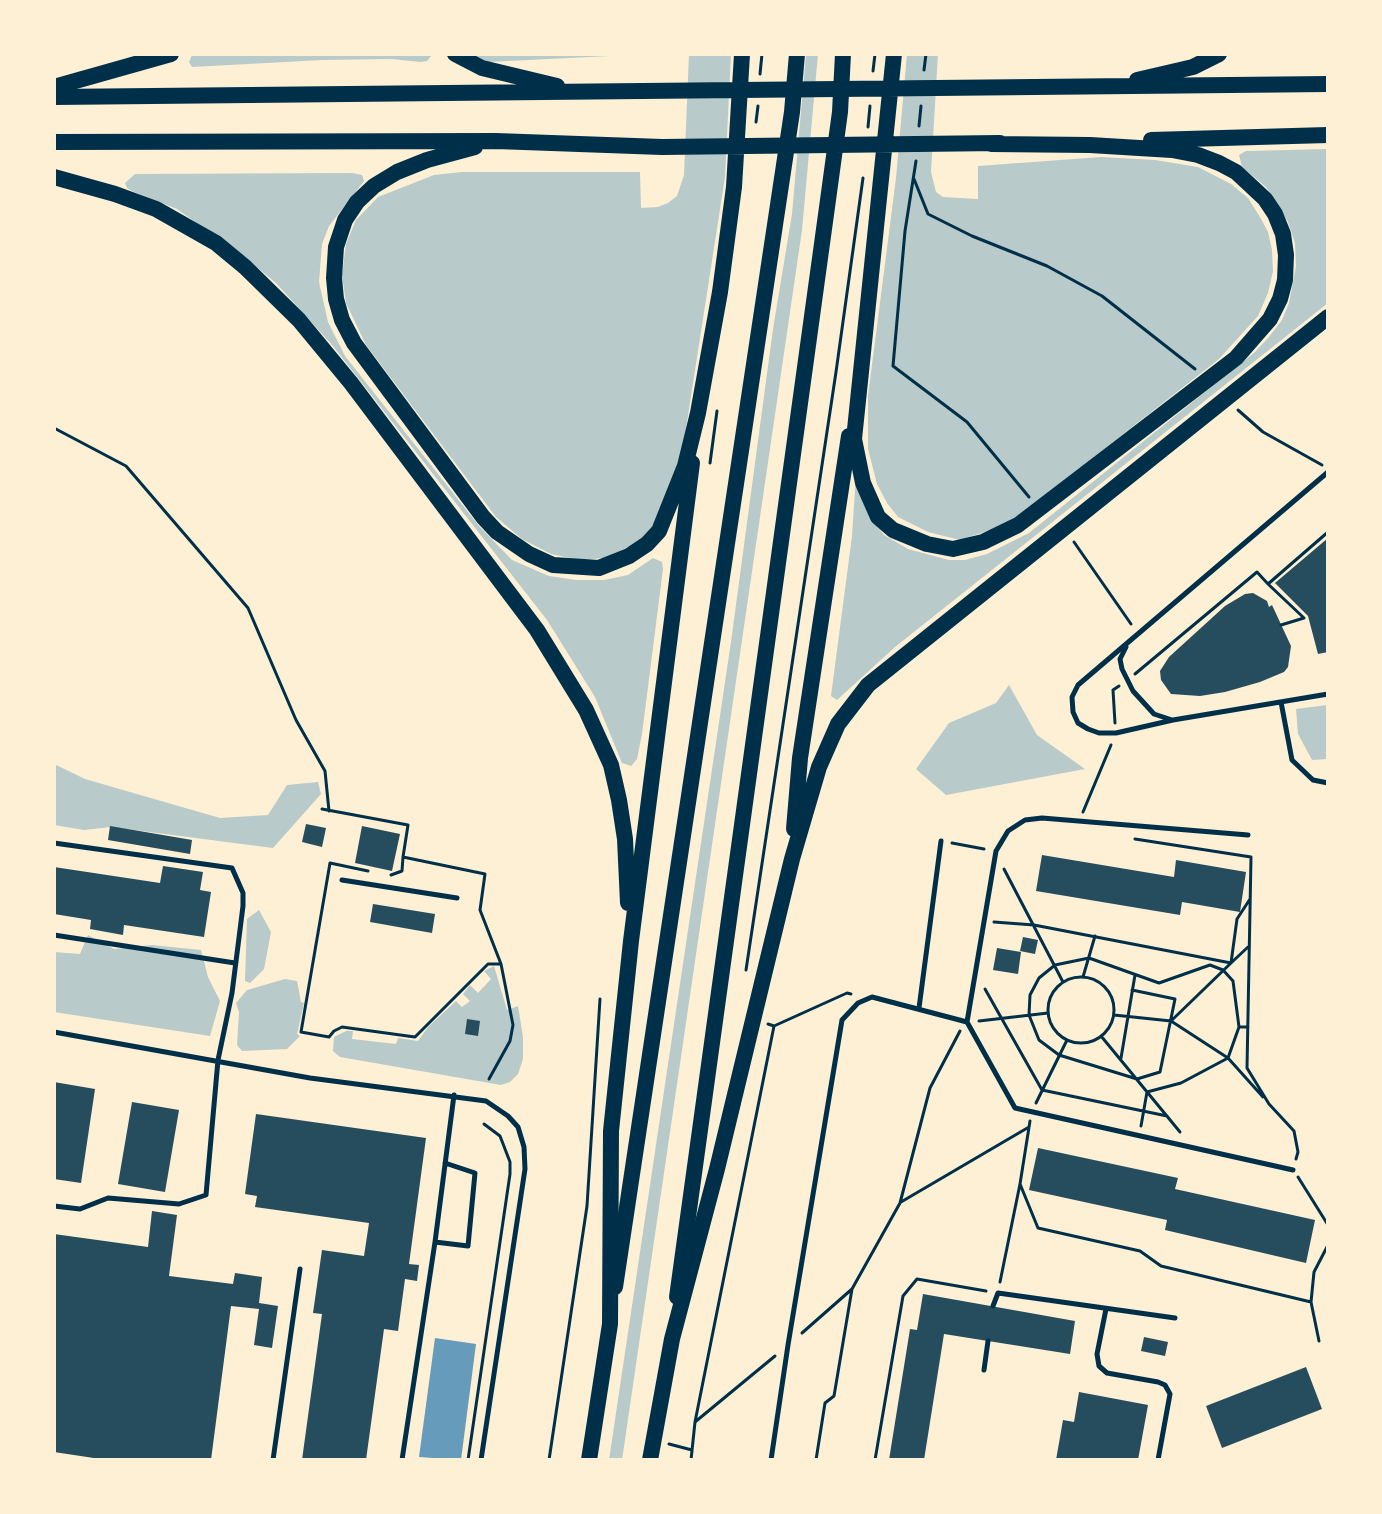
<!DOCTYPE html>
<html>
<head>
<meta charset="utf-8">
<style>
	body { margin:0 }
	#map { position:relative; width:1382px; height:1514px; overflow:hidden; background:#fdf0d5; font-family:"Exo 2",sans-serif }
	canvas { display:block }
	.frame { position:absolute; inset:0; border:56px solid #fdf0d5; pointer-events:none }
</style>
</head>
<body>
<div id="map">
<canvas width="1382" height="1514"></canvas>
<div class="frame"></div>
</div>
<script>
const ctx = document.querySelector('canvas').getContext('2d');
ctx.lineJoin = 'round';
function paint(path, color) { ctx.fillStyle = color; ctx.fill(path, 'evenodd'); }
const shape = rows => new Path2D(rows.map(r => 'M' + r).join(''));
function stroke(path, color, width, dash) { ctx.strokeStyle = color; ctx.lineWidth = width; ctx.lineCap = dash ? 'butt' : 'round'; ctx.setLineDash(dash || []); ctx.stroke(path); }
paint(shape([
	[198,54,433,54,427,61,421,62,391,59,322,60,192,67,189,62,192,55],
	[471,54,651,54,488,62],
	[689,54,731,54,725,177,680,467,659,519,643,540,604,558,579,560,551,554,522,539,496,517,366,345,346,303,342,275,346,244,356,220,378,197,434,175,462,172,640,172,641,208,658,207,668,203,677,196,684,175],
	[806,54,818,54,802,230,622,1460,609,1460,731,642,773,329,792,214],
	[907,54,938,54,931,172,936,192,943,197,978,199,978,166,1101,157,1155,160,1198,167,1231,184,1248,198,1260,217,1268,232,1272,250,1273,271,1268,293,1258,316,1219,359,1021,514,999,527,960,540,928,532,898,517,887,503,877,484,868,449,868,396,896,178],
	[1328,149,1328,303,895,647,837,700,831,696,852,536,856,475,877,526,884,535,908,549,949,560,965,560,987,554,1029,533,1255,352,1269,337,1282,320,1289,303,1296,266,1295,243,1288,222,1278,204,1266,187,1242,167,1239,155,1246,151],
	[352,173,362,175,364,181,329,226,322,244,319,282,328,322,345,356,479,526,512,560,549,576,576,580,604,580,628,575,653,558,662,562,663,569,642,734,637,759,631,766,622,763,595,697,547,620,333,346,276,283,241,254,177,209,134,192,127,188,125,183,135,174],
	[1009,685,1037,735,1085,769,946,795,916,769,949,723,996,703],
	[1328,705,1328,759,1312,760,1298,734,1296,709],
	[54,764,85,779,220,818,268,815,287,785,318,782,321,794,273,848,111,827,84,830,54,825],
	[259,910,271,932,264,969,250,983,245,981,247,919],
	[88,935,114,949,152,945,201,950,208,977,220,1001,210,1036,54,1012,54,952,80,954],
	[494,966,507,1010,518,1006,523,1037,523,1059,518,1074,510,1082,501,1085,340,1057,333,1051,334,1037,346,1031,353,1031,352,1039,396,1044,398,1038,418,1041,428,1027,456,1001,462,1007,470,1001,463,994,470,985,478,993,491,979,484,971],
	[285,979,297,981,301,1002,304,1003,297,1034,300,1036,287,1049,242,1051,237,1045,239,1012,236,1003,247,990]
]), '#b9caca');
paint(shape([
	[435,1338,476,1344,461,1460,419,1457]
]), '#669bbc');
paint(shape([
	[1328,538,1328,652,1318,654,1308,616,1275,583],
	[1253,593,1267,601,1269,607,1272,605,1291,646,1288,667,1284,672,1260,682,1225,692,1200,696,1171,694,1161,680,1160,671,1169,657,1225,606,1245,594],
	[306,824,326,828,322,847,302,842],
	[110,826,192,840,190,854,108,840],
	[362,826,400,834,392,871,355,863],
	[1042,855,1174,877,1176,860,1246,872,1240,912,1182,902,1180,915,1036,891],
	[163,866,203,872,200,890,211,892,204,937,124,925,123,935,90,929,91,920,54,914,54,867,160,883],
	[373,904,435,914,432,933,370,922],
	[1023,937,1038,940,1035,954,1020,951],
	[997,948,1021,952,1018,974,993,970],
	[467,1019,480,1021,478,1036,465,1034],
	[54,1082,95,1089,81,1183,54,1179],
	[132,1102,179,1110,165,1192,118,1184],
	[256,1114,426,1138,409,1264,419,1265,417,1281,405,1279,398,1331,384,1329,366,1460,302,1460,322,1314,313,1313,322,1250,364,1256,369,1223,255,1207,257,1196,245,1194],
	[1038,1148,1178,1178,1175,1189,1315,1220,1306,1263,1165,1230,1167,1220,1029,1190],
	[152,1211,177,1215,169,1276,233,1284,235,1273,262,1277,259,1303,278,1306,272,1348,254,1345,259,1309,231,1306,211,1460,107,1460,54,1452,54,1234,148,1247],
	[923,1294,1075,1321,1070,1354,944,1334,924,1460,889,1460,910,1329,917,1330],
	[1144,1337,1168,1342,1165,1356,1141,1351],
	[1306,1367,1322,1409,1222,1448,1206,1406],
	[1079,1392,1148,1405,1138,1460,1056,1460,1063,1420,1074,1422]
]), '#264d5e');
stroke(shape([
	[924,70,926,54],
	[873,71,875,54],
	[760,74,762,54],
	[756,122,758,106],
	[919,126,921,106],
	[868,127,870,106],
	[916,161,905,231,893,366,967,422,1029,497],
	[914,179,928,214,972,236,1047,266,1102,296,1195,369],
	[1238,410,1263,432,1322,465],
	[54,428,126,466,248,608,296,720,325,771,329,811],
	[710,463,717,411],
	[1074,542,1131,624],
	[1281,625,1304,618,1268,584,1328,532],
	[1135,674,1257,572,1268,584],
	[1115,723,1113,690,1119,686],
	[322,809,408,825,403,857],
	[1083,812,1111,745],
	[1135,839,1251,857,1247,1068,1269,1104,1294,1131,1298,1152,1296,1159],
	[952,843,984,849],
	[1004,869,1063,982],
	[368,871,330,863,301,1032,329,1037,334,1031,342,1027,415,1037,488,964,501,964,513,1025,510,1041,489,1079],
	[391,875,402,871,403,857,485,874,480,910,501,964],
	[994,922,1034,925,1231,963,1248,947],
	[746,970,836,372,863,178],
	[1083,977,1095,936],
	'1048 1010a33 33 0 1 1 66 0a33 33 0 1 1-66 0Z',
	[985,989,1042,1090,1167,1116],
	[1132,990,1175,999,1160,1072,1137,1079,1059,1055,1039,1040,1029,1015,1030,995,1039,978,1055,965,1089,958,1159,983,1210,965,1223,970,1233,981,1239,1027],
	[1114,1015,1171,1021,1231,963,1237,919,1250,899],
	[979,1021,1048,1013],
	[1171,1021,1228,1058,1263,1097],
	[774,1026,847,993,851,994],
	[1101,1036,1180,1132],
	[1121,1058,1135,975],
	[1036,1103,1067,1040],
	[1030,1121,1020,1184,1038,1228,1140,1251,1161,1266,1311,1302,1314,1272,1328,1245],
	[1141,1126,1147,1092,1181,1083,1228,1058,1239,1027,1248,1027],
	[1298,1177,1328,1225],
	[901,1202,1029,1127],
	[1000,1282,1020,1184],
	[1311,1302,1319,1341],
	[802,1333,852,1289,900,1203,930,1088,960,1031],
	[695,1422,775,1356],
	[669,1444,692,1450],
	[468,1460,510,1174,510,1162,500,1136,484,1124],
	[549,1460,587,1206,600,999],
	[691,1460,695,1422,774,1026,768,1024],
	[816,1460,825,1403,834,1396,852,1289],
	[875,1460,903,1296,917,1279,986,1291]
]), '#003049', 3);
stroke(shape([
	[1328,472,1078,685,1072,697,1073,712,1078,723,1088,729,1099,733,1116,733,1173,720,1328,694],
	[1126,647,1120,659,1122,669,1133,691,1154,714,1172,720],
	[1281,702,1292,760,1313,780,1328,783],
	[1248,835,1042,818,1025,820,1008,831,996,851,967,1022,1015,1108,1293,1170],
	[54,843,232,868,243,893,243,906,232,993,218,1060,206,1195,179,1204,108,1198,80,1209,54,1206],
	[342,880,457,898],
	[54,935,235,963],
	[919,1008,941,841],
	[54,1032,310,1078,486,1101,508,1116,518,1127,524,1147,525,1169,481,1460],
	[445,1163,475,1173,468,1246,435,1242,454,1095],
	[993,1306,998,1293,1175,1318],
	[1106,1309,1097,1354,1099,1366,1107,1373,1158,1382,1165,1385,1170,1394,1158,1460],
	[984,1370,988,1341],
	[273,1460,300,1269],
	[402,1460,435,1242],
	[771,1460,788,1345,842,1020,858,1003,872,997,967,1022]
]), '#003049', 5);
stroke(shape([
	[54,87,171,54],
	[615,1287,792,112,797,54],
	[677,1297,828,200,840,112,843,54]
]), '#003049', 16);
stroke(shape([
	[455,54,482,68,557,86],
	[894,54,854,439,863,483,878,517,893,530,927,544,953,549,983,542,1018,525,1236,358,1270,319,1280,299,1285,280,1286,255,1283,234,1275,214,1265,199,1250,185,1236,172,1219,163,1198,155,1172,150,1090,145,991,144],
	[1137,80,1193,67,1219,54],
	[54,97,1328,84],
	[1151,140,1328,135],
	[54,142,496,141,662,147,1000,143],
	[475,147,427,160,397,172,374,186,357,202,345,220,336,247,334,278,336,299,342,320,354,343,483,517,497,532,529,554,553,565,599,568,629,556,647,544,659,531,685,466,698,413,720,292,734,187,742,54],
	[54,177,115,194,156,209,216,243,245,267,299,320,351,383,537,630,586,710,611,765,619,800,625,839,628,903],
	[794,829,800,758,849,436],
	[589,1460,610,1324,611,1131,631,941,692,463],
	[650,1460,672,1339,717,1169,792,859,819,767,838,724,868,685,1328,317]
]), '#003049', 16);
</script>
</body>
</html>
